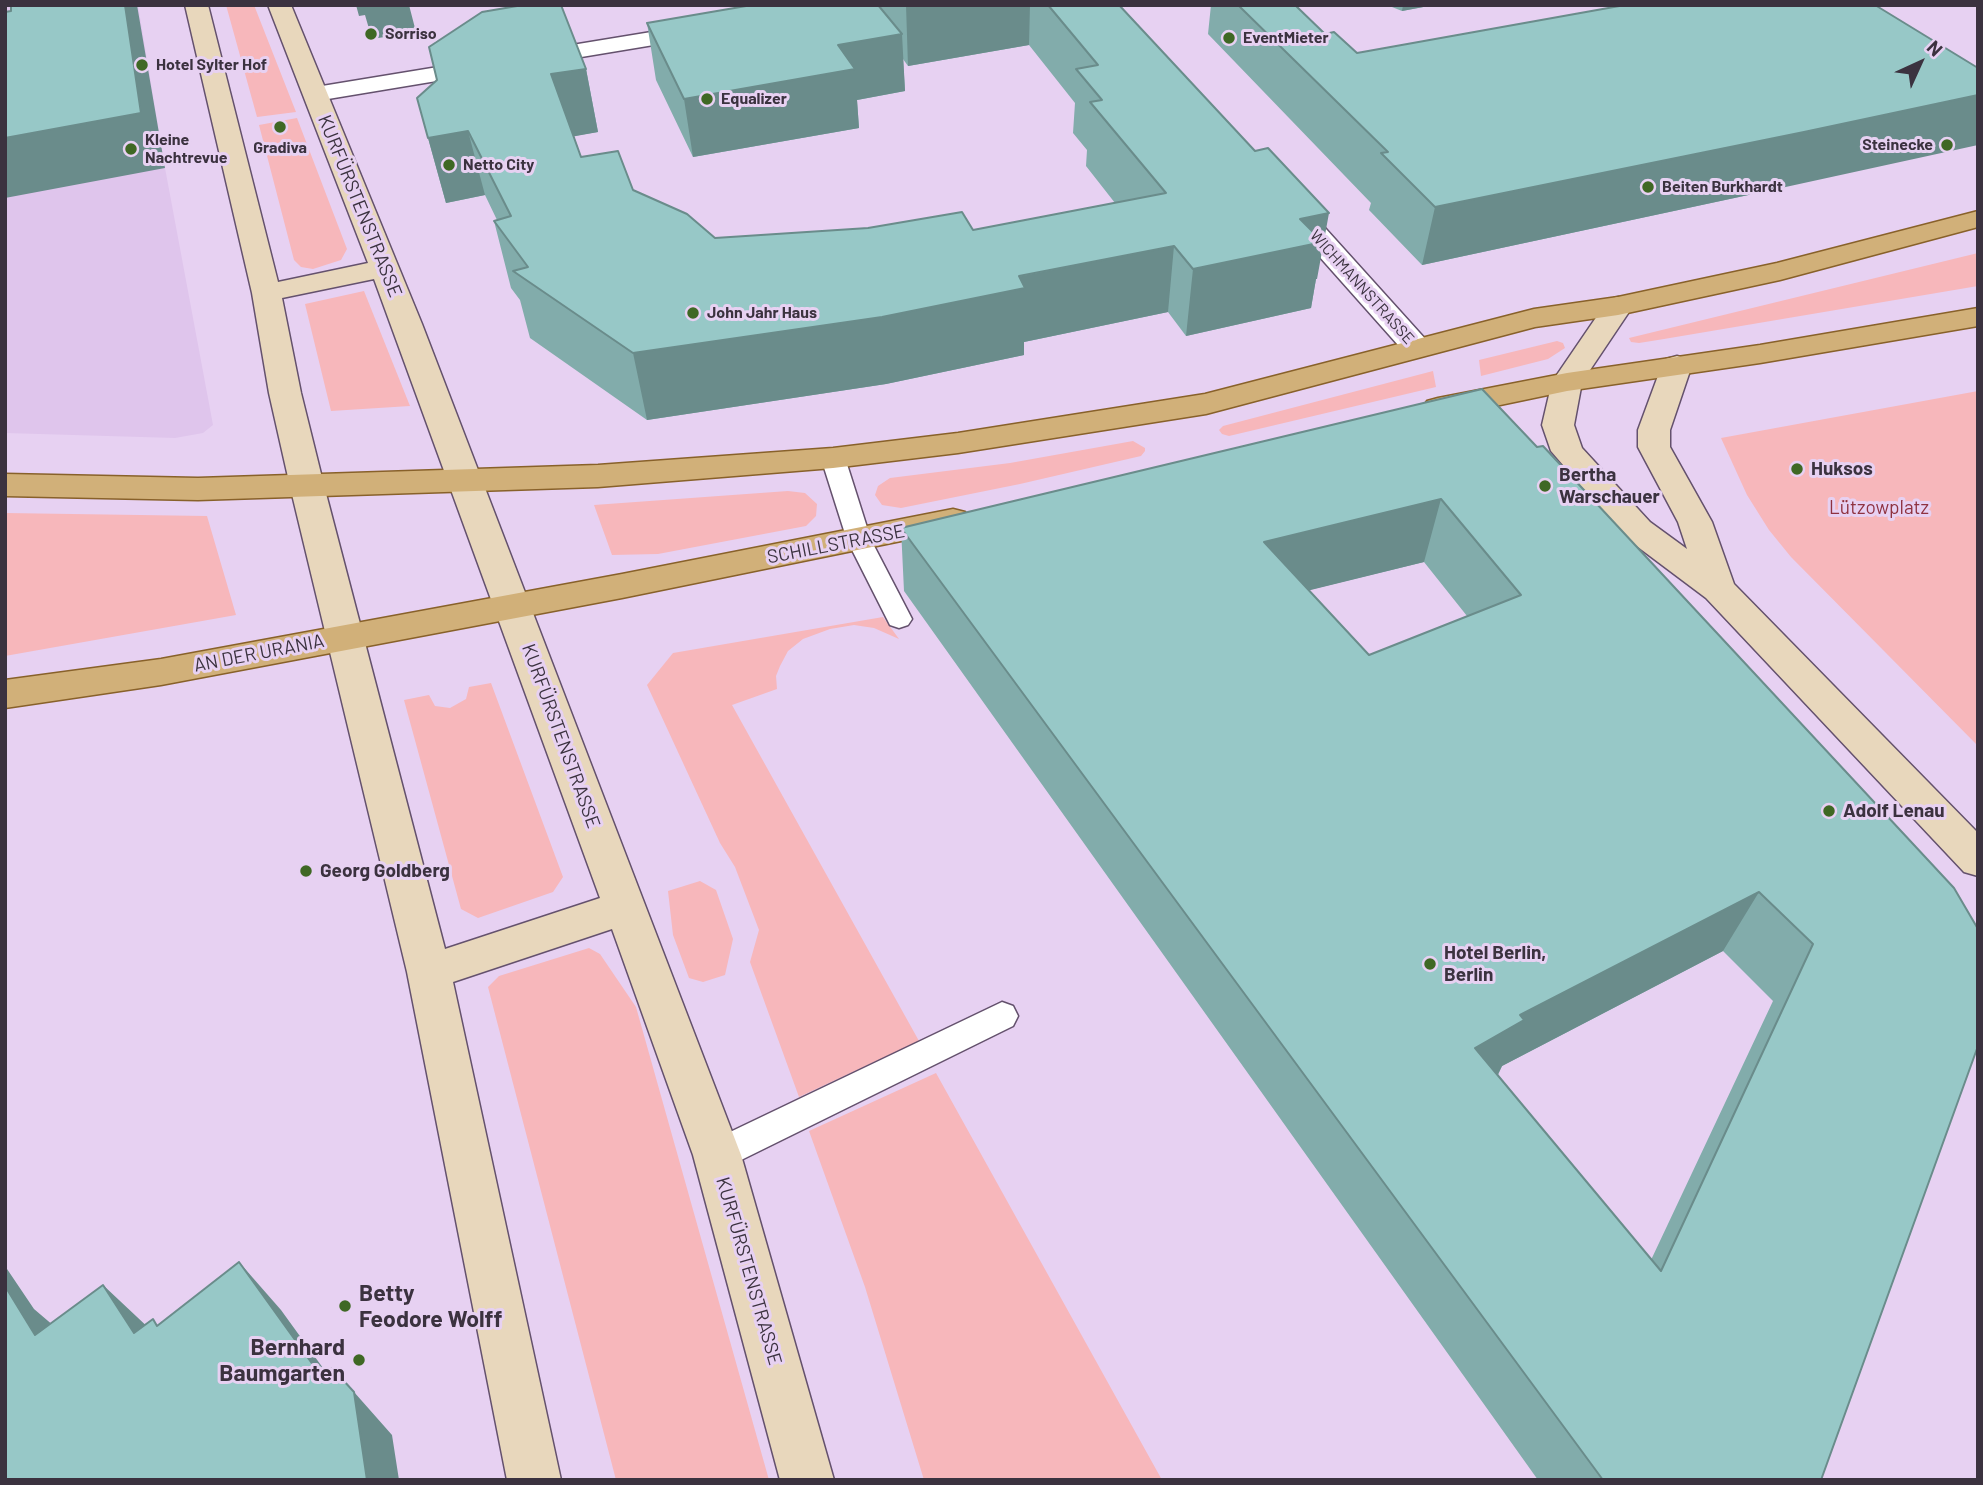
<!DOCTYPE html>
<html>
<head>
<meta charset="utf-8">
<style>
	body { margin:0 }
	#map { position:relative; width:1983px; height:1485px; overflow:hidden; background:#e7d1f2; font-family:Barlow,sans-serif }
	canvas { display:block }
	.frame { position:absolute; inset:0; border:7px solid #3b323f; pointer-events:none }
	.north { position:absolute; left:1885px; top:28px; width:70px; height:70px; -webkit-text-stroke:5px #e7d1f2; paint-order:stroke; rotate:45deg; font-size:19px; font-weight:700; line-height:28px; text-align:center; color:#3b323f }
	.north::after { content:''; display:block; margin:auto; width:24px; height:32px; background:#3b323f; clip-path:polygon(50% 0,100% 100%,50% 72%,0 100%) }
</style>
</head>
<body>
<div id="map">
<canvas width="1983" height="1485"></canvas>
<div class="frame"></div>
<div class="north">N</div>
</div>
<script>
const ctx = document.querySelector('canvas').getContext('2d');
ctx.lineJoin = 'round';
function paint(path, color) { ctx.fillStyle = color; ctx.fill(path, 'evenodd'); }
const shape = rows => new Path2D(rows.map(r => 'M' + r).join(''));
function stroke(path, color, width, dash) { ctx.strokeStyle = color; ctx.lineWidth = width; ctx.lineCap = dash ? 'butt' : 'round'; ctx.setLineDash(dash || []); ctx.stroke(path); }
function drawText(font, color, halo, rows, align = 'center') {
  ctx.font = font + ' Barlow,sans-serif'; ctx.lineWidth = 6; ctx.setLineDash([]); ctx.textBaseline = 'middle'; ctx.strokeStyle = halo; ctx.fillStyle = color; for (const [text, x, y, turn = 0] of rows) {
    ctx.save(); ctx.translate(x, y); ctx.rotate((+turn || 0) * Math.PI / 180); ctx.textAlign = isNaN(turn) ? turn : align; if (halo) ctx.strokeText(text, 0, 0); ctx.fillText(text, 0, 0); ctx.restore();
  }
}
paint(shape([
	[5,5,138,5,165,168,213,425,203,433,175,438,5,433]
]), '#dfc5ec');
paint(shape([
	[226,5,254,5,296,112,257,117],
	[297,118,347,249,341,260,313,269,301,267,294,260,259,125],
	[1978,253,1978,286,1664,339,1639,343,1631,342,1629,338],
	[364,291,410,406,331,411,305,304],
	[1557,341,1563,343,1565,348,1548,359,1481,376,1479,360],
	[1433,371,1436,387,1229,436,1222,434,1219,430,1223,426],
	[1978,391,1978,746,1791,557,1769,530,1747,495,1721,438],
	[1133,441,1145,448,1145,451,1141,456,1020,484,901,508,882,505,875,495,878,486,890,478,1010,463],
	[788,491,805,493,817,504,816,516,806,526,658,554,612,555,594,505],
	[5,513,207,516,236,615,5,656],
	[883,617,899,639,874,628,854,625,830,629,803,639,788,651,780,666,776,676,777,689,732,705,919,1041,799,1097,750,962,759,930,735,867,720,843,647,685,673,653],
	[491,683,563,877,553,892,478,918,461,909,404,700,429,695,435,706,450,708,466,699,469,687],
	[700,881,716,890,733,939,725,975,703,982,689,978,673,935,668,891],
	[589,948,600,954,636,1007,769,1480,616,1480,488,987,499,976],
	[936,1073,1162,1480,924,1480,865,1287,809,1131]
]), '#f7b7bb');
const lane = shape([
	[833,450,841,453,845,458,871,540,912,619,908,625,899,628,890,625,847,540,821,458,825,453,833,450],
	[1002,1002,1013,1006,1018,1016,1013,1026,729,1166,717,1171,705,1166,700,1155,705,1144,1002,1002]
]);
const street = shape([
	[700,24,708,26,712,31,708,36,316,101,307,99,304,94,307,89,316,87,700,24],
	[1288,196,1298,198,1428,342,1432,348,1428,354,1417,357,1406,354,1278,210,1274,204,1278,198,1288,196]
]);
const secondary = shape([
	[185,5,208,5,278,282,368,263,268,5,291,5,422,324,741,1155,834,1480,780,1480,693,1155,612,929,453,982,561,1480,507,1480,407,972,290,486,269,393,252,293,185,5],
	[374,279,600,898,445,949,324,486,301,393,282,298,374,279],
	[1618,297,1628,300,1633,306,1582,382,1574,425,1582,448,1650,522,1687,549,1678,522,1638,447,1638,430,1662,365,1666,359,1677,356,1688,359,1692,365,1670,430,1670,447,1712,522,1734,584,1978,833,1978,876,1964,872,1706,598,1626,538,1551,451,1542,425,1552,382,1608,300,1618,297]
]);
const primary = shape([
	[1978,211,1978,227,1780,280,1618,315,1535,327,1206,414,958,453,833,468,598,487,198,500,5,496,5,474,198,478,598,465,833,448,958,433,1205,394,1534,309,1618,297,1777,263,1978,211],
	[1978,308,1978,326,1760,363,1567,391,1438,418,1427,415,1422,408,1427,401,1438,398,1567,373,1760,345,1978,308],
	[953,509,965,512,970,520,965,528,622,598,161,685,5,708,5,680,161,659,622,574,953,509]
]);
stroke(lane, '#64516d', 3);
stroke(street, '#64516d', 3);
stroke(secondary, '#64516d', 3);
stroke(primary, '#88612a', 3);
paint(lane, '#fff');
paint(street, '#fff');
paint(secondary, '#e8d7bc');
paint(primary, '#d1b079');
paint(shape([
	[752,5,1119,5,1317,279,1316,279,1311,308,1186,336,1168,312,1024,342,1024,355,886,384,647,420,530,338,520,300,511,288,494,221,497,220,485,195,446,203,417,98,586,69,598,132,574,136,581,157,633,190,715,238,973,230,1115,203,1086,166,1087,150,1073,133,1075,103,1029,45,908,66,903,59,905,91,857,100,859,128,693,157,656,80,647,23],
	[1211,5,1295,5,1325,34,1357,53,1621,6,1620,5,1875,5,1781,188,1422,265,1369,210,1371,203,1208,34],
	[1387,5,1434,5,1402,11],
	[1537,447,1954,888,1821,1480,1538,1480,904,591,901,528],
	[1424,562,1467,616,1369,655,1309,590],
	[1723,951,1773,1001,1651,1260,1498,1075,1502,1066]
]), '#82acab');
paint(shape([
	[125,5,137,5,165,168,5,198,5,138],
	[354,5,409,5,416,32,372,39,365,15,359,16,356,5],
	[906,5,1030,5,1029,45,908,66],
	[1403,5,1434,5,1402,11],
	[902,34,905,91,857,100,859,128,693,157,684,99,838,45],
	[586,69,598,132,565,138,551,74],
	[1978,95,1978,145,1781,188,1422,265,1435,207],
	[468,131,485,195,446,203,428,138],
	[1329,213,1317,279,1316,279,1311,308,1186,336,1193,269,1300,219],
	[1174,246,1168,312,1024,342,1024,355,886,384,647,420,633,353],
	[1441,499,1424,562,1254,604,1264,542],
	[1759,892,1723,951,1502,1066,1497,1076,1475,1048,1520,1015],
	[239,1262,281,1310,357,1415,354,1392,392,1435,399,1480,367,1480],
	[5,1266,34,1309,61,1332,35,1335,5,1299],
	[103,1285,153,1332,134,1333]
]), '#6a8c8b');
const building = shape([
	[11,5,125,5,141,113,5,138,5,12,11,11,11,5],
	[523,5,561,5,586,69,551,74,581,157,618,151,633,190,687,214,715,238,868,228,962,212,973,230,1166,193,1090,102,1102,100,1076,69,1098,65,1048,5,1119,5,1255,151,1268,148,1329,213,1300,219,1323,242,1193,269,1174,246,1019,276,1025,288,882,317,633,353,513,271,528,267,494,221,511,216,468,131,428,138,417,98,437,80,429,47,482,12,523,5],
	[752,5,878,5,902,34,838,45,855,69,684,99,647,23,752,5],
	[1238,5,1295,5,1325,34,1334,32,1357,53,1625,5,1875,5,1978,68,1978,95,1804,132,1435,207,1381,153,1388,152,1238,5],
	[1482,389,1537,447,1543,446,1954,888,1978,929,1978,1046,1821,1480,1603,1480,901,528,1482,389],
	[1441,499,1521,595,1369,655,1264,542,1441,499],
	[1759,892,1813,944,1661,1271,1475,1048,1524,1020,1520,1015,1759,892],
	[239,1262,321,1376,332,1368,354,1392,367,1480,5,1480,5,1286,35,1335,103,1285,134,1333,153,1319,157,1326,239,1262]
]);
paint(building, '#97c8c7');
stroke(building, '#6a8c8b', 2);
for (const [x, y, r, color] of [
	[371,34,7,"#3f6824"],
	[1229,38,7,"#3f6824"],
	[142,65,7,"#3f6824"],
	[707,99,7,"#3f6824"],
	[280,127,7,"#3f6824"],
	[1947,145,7,"#3f6824"],
	[131,149,7,"#3f6824"],
	[449,165,7,"#3f6824"],
	[1648,187,7,"#3f6824"],
	[693,313,7,"#3f6824"],
	[1797,469,7,"#3f6824"],
	[1545,486,7,"#3f6824"],
	[1829,811,7,"#3f6824"],
	[306,871,7,"#3f6824"],
	[1430,964,7,"#3f6824"],
	[345,1306,7,"#3f6824"],
	[359,1360,7,"#3f6824"]
]) { const dot = new Path2D(); dot.arc(x, y, r, 0, 2 * Math.PI); ctx.fillStyle = color; ctx.fill(dot); stroke(dot, '#e7d1f2', 2.5); }
drawText('bold 16px', '#3b323f', '#e7d1f2', [
	["Sorriso",385,34],
	["EventMieter",1243,38],
	["Hotel Sylter Hof",156,65],
	["Equalizer",721,99],
	["Kleine",145,140],
	["Nachtrevue",145,158],
	["Steinecke",1933,145,"right"],
	["Gradiva",280,148,"center"],
	["Netto City",463,165],
	["Beiten Burkhardt",1662,187],
	["John Jahr Haus",707,313]
], 'left');
drawText('16px', '#3b323f', '#e7d1f2', [
	["WICHMANNSTRASSE",1362,287,48]
]);
drawText('19px', '#3b323f', '#e7d1f2', [
	["KURFÜRSTENSTRASSE",360,206,68],
	["SCHILLSTRASSE",836,544,-11],
	["AN DER URANIA",259,653,-11],
	["KURFÜRSTENSTRASSE",561,736,70],
	["KURFÜRSTENSTRASSE",749,1271,74]
]);
drawText('bold 19px', '#3b323f', '#e7d1f2', [
	["Huksos",1811,469],
	["Bertha",1559,475],
	["Warschauer",1559,497],
	["Adolf Lenau",1843,811],
	["Georg Goldberg",320,871],
	["Hotel Berlin,",1444,953],
	["Berlin",1444,975]
], 'left');
drawText('19px', '#8f3240', '#e7d1f2', [
	["Lützowplatz",1879,508]
]);
drawText('bold 23px', '#3b323f', '#e7d1f2', [
	["Betty",359,1293],
	["Feodore Wolff",359,1319],
	["Bernhard",345,1347,"right"],
	["Baumgarten",345,1373,"right"]
], 'left');
</script>
</body>
</html>
